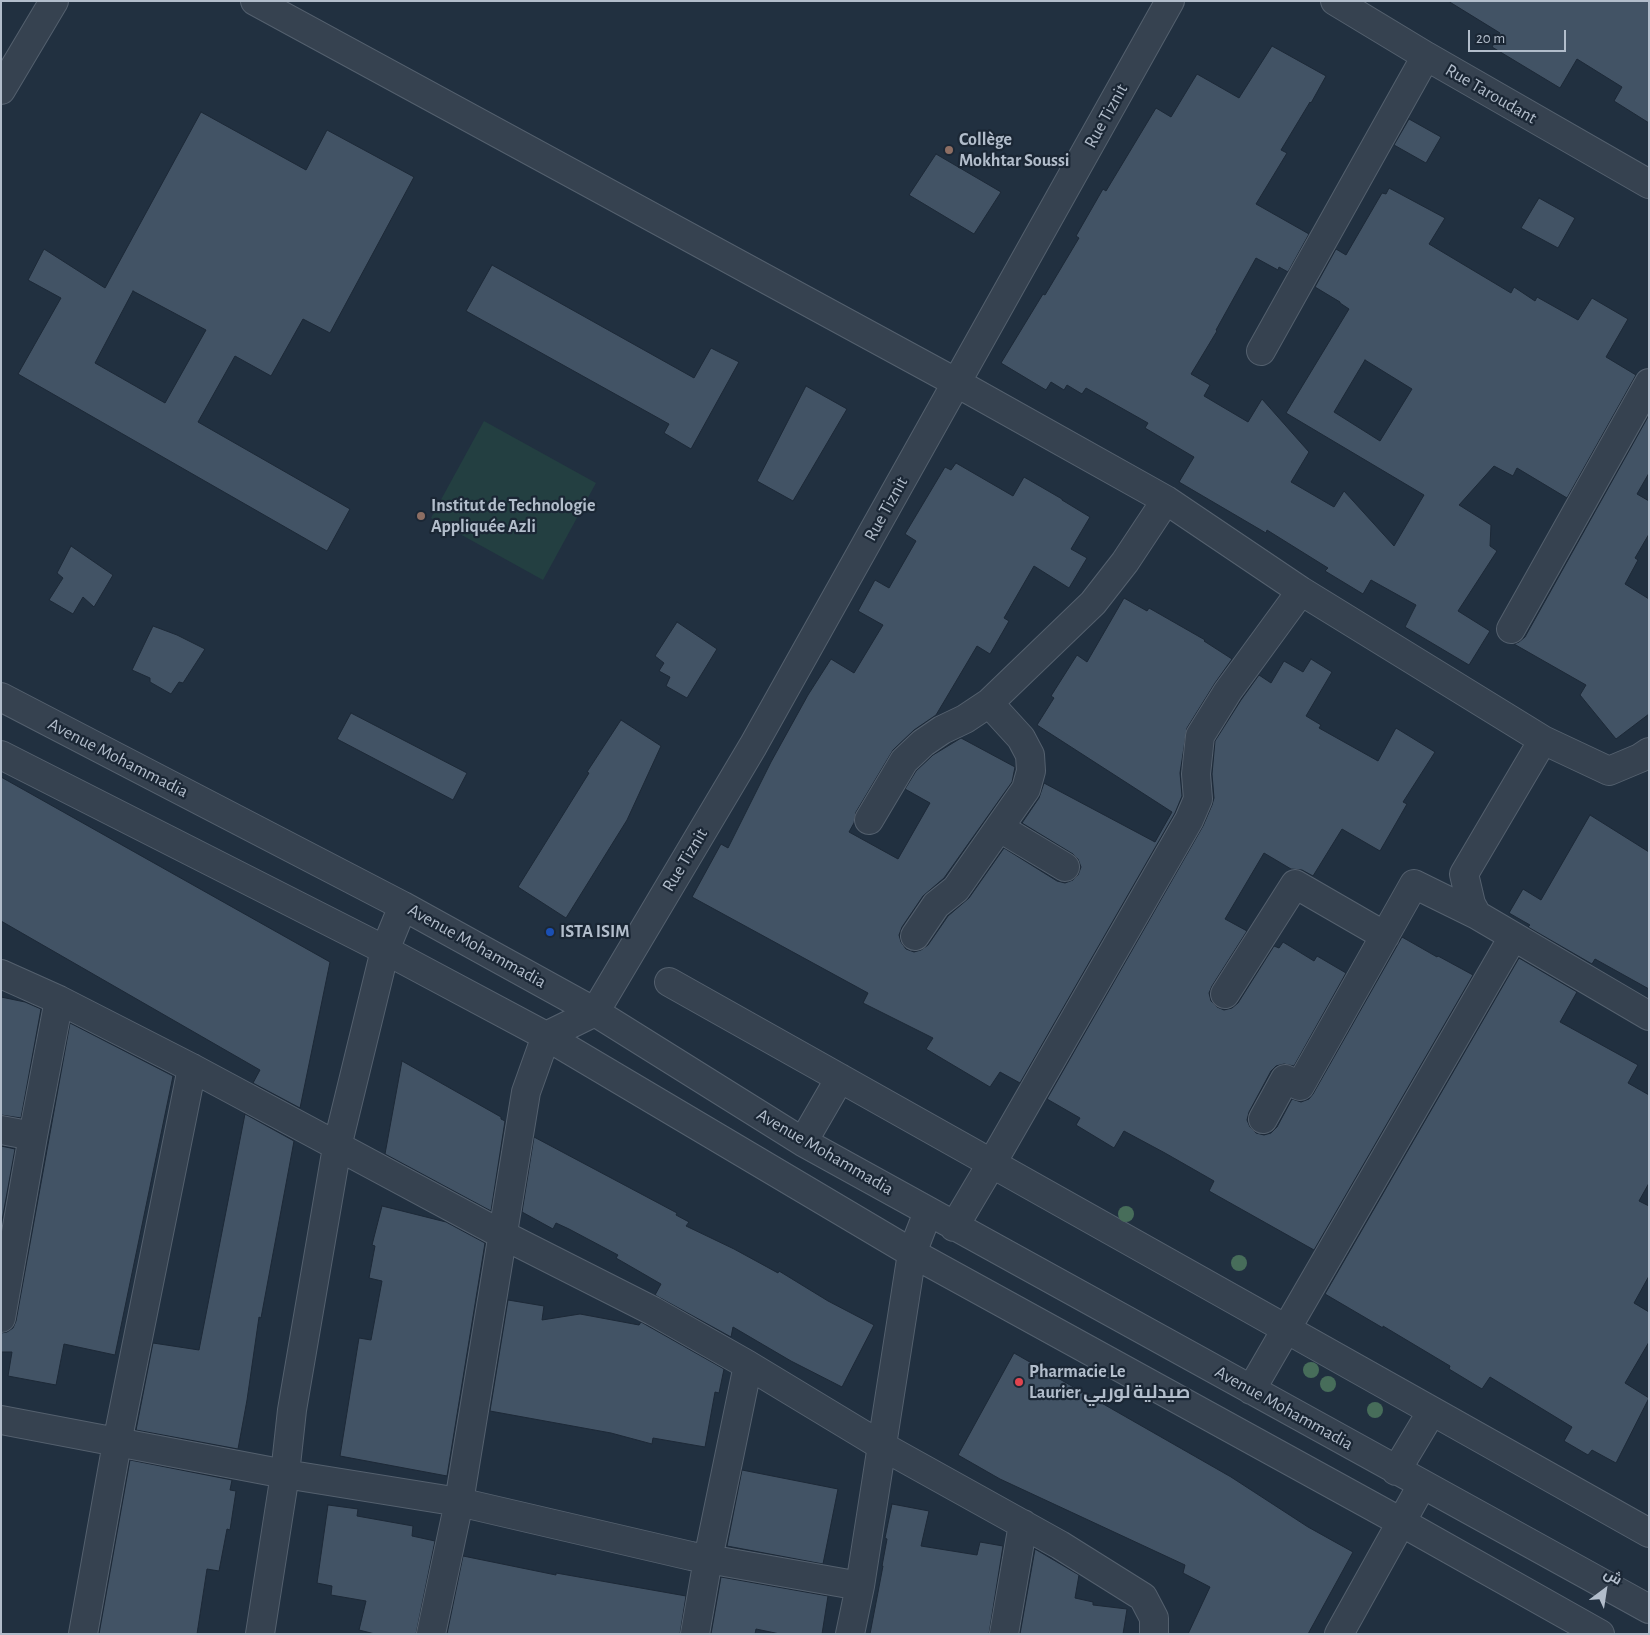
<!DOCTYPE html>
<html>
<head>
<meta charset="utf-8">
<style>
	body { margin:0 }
	#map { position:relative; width:1650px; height:1635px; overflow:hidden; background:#213040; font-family:"Alegreya Sans",Cairo,sans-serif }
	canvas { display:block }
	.frame { position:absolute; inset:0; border:2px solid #b2bdcb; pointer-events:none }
	.north { position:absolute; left:1580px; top:1565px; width:50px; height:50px; -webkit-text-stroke:4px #1b2735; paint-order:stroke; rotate:31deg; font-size:14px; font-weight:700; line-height:20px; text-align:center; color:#b2bdcb }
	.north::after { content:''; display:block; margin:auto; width:18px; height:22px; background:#b2bdcb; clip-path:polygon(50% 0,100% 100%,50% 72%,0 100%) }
	.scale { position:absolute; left:1468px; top:30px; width:98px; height:22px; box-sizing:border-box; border:2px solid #b2bdcb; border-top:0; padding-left:6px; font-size:15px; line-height:18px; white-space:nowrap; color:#b2bdcb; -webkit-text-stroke:4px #1b2735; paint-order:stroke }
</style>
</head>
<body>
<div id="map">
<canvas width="1650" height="1635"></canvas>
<div class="frame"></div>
<div class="north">ش</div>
<div class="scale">20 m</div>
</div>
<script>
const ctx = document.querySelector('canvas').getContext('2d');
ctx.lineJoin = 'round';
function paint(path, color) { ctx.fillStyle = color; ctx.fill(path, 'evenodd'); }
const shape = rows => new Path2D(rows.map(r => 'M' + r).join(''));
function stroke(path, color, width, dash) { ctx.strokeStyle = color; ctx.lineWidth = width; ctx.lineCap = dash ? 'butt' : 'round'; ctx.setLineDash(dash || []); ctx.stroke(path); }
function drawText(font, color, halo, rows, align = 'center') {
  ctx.font = font + ' "Alegreya Sans",Cairo,sans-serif'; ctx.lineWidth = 4.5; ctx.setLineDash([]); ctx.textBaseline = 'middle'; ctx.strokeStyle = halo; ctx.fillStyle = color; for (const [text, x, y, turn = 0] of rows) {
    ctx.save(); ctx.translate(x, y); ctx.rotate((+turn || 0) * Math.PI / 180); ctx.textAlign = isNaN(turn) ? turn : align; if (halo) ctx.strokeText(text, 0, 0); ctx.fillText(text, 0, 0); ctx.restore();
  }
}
paint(shape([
	[484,421,596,483,543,580,431,518]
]), '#233f41');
const building = shape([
	[1448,1,1649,1,1649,123,1614,101,1622,87,1577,59,1560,88,1492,47,1500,33,1448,1],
	[1272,46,1326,76,1311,103,1310,102,1281,150,1287,153,1256,204,1309,234,1288,272,1279,267,1278,270,1256,258,1216,330,1217,331,1191,374,1210,385,1204,396,1248,422,1262,399,1309,452,1291,482,1334,507,1344,491,1394,546,1424,495,1286,413,1349,309,1340,303,1340,302,1315,287,1336,249,1346,255,1382,193,1386,194,1389,188,1445,218,1429,244,1511,293,1514,287,1535,301,1537,297,1578,320,1592,298,1628,319,1606,357,1636,375,1567,498,1517,468,1513,476,1494,466,1459,505,1491,525,1490,546,1497,551,1458,611,1490,631,1469,665,1405,627,1416,605,1371,580,1363,594,1325,571,1328,568,1267,530,1266,533,1179,482,1194,457,1145,428,1148,423,1086,388,1082,394,1067,385,1064,390,1051,382,1046,390,1001,363,1043,294,1045,295,1079,238,1076,236,1103,189,1106,191,1156,108,1171,117,1197,74,1239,98,1272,46],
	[1365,360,1412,389,1380,441,1334,412,1365,360],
	[201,112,306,170,327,130,414,177,330,333,303,319,271,376,235,356,198,422,350,509,327,551,18,374,61,298,28,280,44,249,105,288,201,112],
	[133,291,206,330,165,403,95,363,133,291],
	[1409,119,1441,137,1426,163,1394,145,1409,119],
	[936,154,1001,192,974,234,909,195,936,154],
	[1539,198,1575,218,1558,248,1521,228,1539,198],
	[492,265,694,378,711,348,739,362,691,449,664,433,669,424,466,311,492,265],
	[806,386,847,409,793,501,757,481,806,386],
	[1649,415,1649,473,1637,494,1649,501,1649,534,1635,558,1638,560,1625,584,1649,599,1649,714,1616,739,1580,695,1586,685,1514,644,1519,642,1525,637,1649,415],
	[956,463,1013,496,1024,477,1062,499,1062,500,1090,517,1071,549,1087,558,1069,588,1034,566,1004,618,1009,621,990,654,977,646,936,715,914,730,893,750,856,812,854,823,849,832,898,859,930,803,905,789,916,771,933,755,961,738,1015,767,1012,782,944,878,923,896,902,927,899,935,901,942,906,949,914,952,921,950,928,945,948,916,969,898,1004,848,1057,881,1065,883,1073,880,1078,875,1081,867,1078,859,1073,854,1022,823,1039,798,1044,783,1155,842,1172,812,1037,725,1054,698,1051,696,1077,655,1087,662,1124,598,1147,611,1149,608,1205,640,1204,641,1232,659,1215,683,1187,728,1180,773,1182,796,1175,813,1020,1083,1000,1072,990,1087,926,1049,933,1038,863,1003,868,993,692,897,721,844,728,848,771,762,808,695,831,659,854,673,883,625,858,611,875,580,889,588,916,541,905,534,945,467,951,470,956,463],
	[71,546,113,575,94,607,83,597,73,614,49,600,63,578,57,573,71,546],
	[677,622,717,649,687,698,666,686,670,677,659,671,664,663,655,656,677,622],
	[153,626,177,635,205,649,183,683,179,682,171,694,150,682,150,678,132,670,153,626],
	[1311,659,1332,672,1306,716,1321,725,1319,728,1378,761,1396,728,1435,752,1403,802,1407,804,1380,851,1342,829,1313,876,1302,870,1291,869,1264,853,1225,919,1247,931,1212,986,1209,993,1211,1001,1217,1007,1224,1010,1232,1008,1238,1003,1274,946,1279,948,1283,942,1314,961,1317,956,1346,973,1294,1066,1284,1064,1276,1066,1271,1071,1249,1112,1247,1120,1250,1127,1256,1133,1264,1135,1271,1133,1277,1127,1292,1099,1301,1102,1309,1099,1313,1094,1402,937,1437,957,1438,956,1473,975,1314,1250,1209,1191,1214,1181,1165,1153,1124,1131,1114,1148,1076,1125,1080,1118,1047,1099,1203,826,1212,805,1214,798,1212,774,1215,741,1241,700,1259,675,1271,683,1284,661,1303,672,1311,659],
	[351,713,467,773,453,800,337,739,351,713],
	[621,720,661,746,627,820,566,918,518,887,589,773,587,772,621,720],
	[1,777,330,962,300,1108,253,1083,260,1070,1,921,1,777],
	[1590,815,1649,852,1649,989,1595,959,1592,964,1528,927,1530,925,1509,913,1523,889,1541,900,1590,815],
	[1519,958,1577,992,1560,1022,1638,1065,1628,1083,1649,1095,1649,1183,1639,1201,1649,1206,1649,1276,1634,1303,1649,1312,1649,1342,1625,1383,1649,1398,1616,1463,1592,1450,1588,1455,1564,1441,1572,1427,1490,1377,1482,1389,1449,1369,1450,1366,1383,1326,1383,1328,1325,1294,1519,958],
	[1,997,25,1002,41,1009,21,1118,1,1115,1,997],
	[70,1023,173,1076,115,1355,64,1344,56,1385,8,1376,12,1352,1,1352,1,1333,7,1332,13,1328,16,1321,70,1023],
	[402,1061,501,1117,501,1119,505,1121,491,1211,385,1154,402,1061],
	[245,1114,294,1141,261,1318,259,1317,247,1400,238,1449,136,1430,153,1343,199,1350,245,1114],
	[534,1137,677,1213,676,1215,689,1222,686,1226,734,1249,778,1273,779,1271,828,1301,874,1325,842,1387,791,1361,733,1327,731,1337,655,1295,661,1284,616,1258,618,1255,569,1229,556,1223,553,1229,522,1212,534,1137],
	[1,1146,15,1149,1,1226,1,1146],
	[382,1206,446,1222,485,1243,447,1476,340,1456,359,1338,371,1340,382,1281,369,1278,375,1246,372,1245,382,1206],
	[508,1300,544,1306,542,1320,580,1314,639,1325,641,1322,724,1369,719,1393,715,1392,705,1447,653,1438,652,1444,611,1433,490,1411,508,1300],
	[1014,1353,1231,1477,1308,1527,1353,1552,1308,1634,1188,1634,1210,1587,1183,1573,1185,1565,1000,1479,958,1455,1014,1353],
	[130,1460,232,1480,230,1490,236,1491,230,1530,227,1529,219,1571,207,1569,197,1634,99,1634,130,1460],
	[742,1470,838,1489,823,1564,727,1546,742,1470],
	[892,1504,929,1511,921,1546,977,1555,980,1542,1003,1546,989,1634,870,1634,883,1566,882,1566,887,1539,885,1538,892,1504],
	[328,1505,358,1509,357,1516,413,1526,412,1536,435,1541,416,1634,375,1634,359,1630,366,1601,331,1595,332,1586,317,1583,328,1505],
	[1035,1549,1079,1575,1075,1598,1093,1602,1093,1605,1127,1609,1123,1634,1020,1634,1035,1549],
	[463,1556,556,1575,556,1573,686,1596,680,1634,447,1634,463,1556],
	[721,1577,828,1596,822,1634,780,1634,756,1629,755,1634,711,1634,721,1577]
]);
paint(building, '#425365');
stroke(building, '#1d2937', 1);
const minor = shape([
	[255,1,957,383,1166,500,1301,591,1543,740,1609,771,1640,758,1649,752],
	[1335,1,1426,56,1649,184],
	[1,90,54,1],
	[1261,351,1426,56],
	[1511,629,1649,383],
	[1,697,403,906,595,1012,803,1142,1649,1609],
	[1543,740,1464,874,1471,904,1477,915,1649,1016],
	[1,755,385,950,546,1036,912,1253,1401,1522,1600,1634],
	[869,820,904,761,923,743,942,730,965,719,989,703,1093,603,1125,562,1166,500],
	[1000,828,1065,867],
	[915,936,936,905,956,889,1026,789,1031,771,1030,755,1021,738,989,703],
	[1,974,59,1000,192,1068,503,1235,653,1311,748,1365,708,1559,695,1634],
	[669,982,1649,1533],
	[1225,994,1295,884,1385,936],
	[595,1012,753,746,1170,1],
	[1263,1119,1285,1079,1300,1086,1414,884,1477,915],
	[1,1130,33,1136],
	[803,1142,840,1078],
	[954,1227,992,1163,1189,820,1198,799,1196,774,1200,736,1228,691,1301,591],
	[1,1318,33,1136,59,1000],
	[748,1365,882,1446,1060,1545,1143,1597,1154,1618,1154,1634],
	[1251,1390,1513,937],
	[1,1420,285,1474,459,1502,691,1556,860,1586],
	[1396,1471,1432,1411],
	[83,1634,117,1443,192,1068],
	[260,1634,285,1474,292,1410,337,1147,385,950,403,906],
	[431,1634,459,1502,526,1092,546,1036,595,1012],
	[850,1634,860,1586,912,1253,928,1212],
	[1004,1634,1023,1524],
	[1339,1634,1422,1485]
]);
stroke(minor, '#54606e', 30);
stroke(minor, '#364250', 28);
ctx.fillStyle = '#476d5a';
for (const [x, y] of [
	[1126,1214],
	[1239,1263],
	[1311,1370],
	[1328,1384],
	[1375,1410]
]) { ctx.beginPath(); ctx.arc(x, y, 8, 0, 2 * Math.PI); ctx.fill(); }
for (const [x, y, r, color] of [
	[949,150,5,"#8d6e63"],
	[421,516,5,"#8d6e63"],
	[550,932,5,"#1a4fb4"],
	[1019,1382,5,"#e0444e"]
]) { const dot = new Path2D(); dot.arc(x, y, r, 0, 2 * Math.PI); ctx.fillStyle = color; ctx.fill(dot); stroke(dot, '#1b2735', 2); }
drawText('18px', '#b2bdcb', '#1b2735', [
	["Rue Taroudant",1491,94,30],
	["Rue Tiznit",1106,116,-61],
	["Rue Tiznit",886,509,-61],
	["Avenue Mohammadia",118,758,27],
	["Rue Tiznit",685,860,-59],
	["Avenue Mohammadia",477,946,29],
	["Avenue Mohammadia",825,1152,30],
	["Avenue Mohammadia",1284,1408,29]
]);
drawText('bold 18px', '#b2bdcb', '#1b2735', [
	["Collège",959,140],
	["Mokhtar Soussi",959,161],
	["Institut de Technologie",431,506],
	["Appliquée Azli",431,527],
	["ISTA ISIM",560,932],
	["Pharmacie Le",1029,1372],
	["Laurier صيدلية لوريي",1029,1393]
], 'left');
</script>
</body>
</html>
